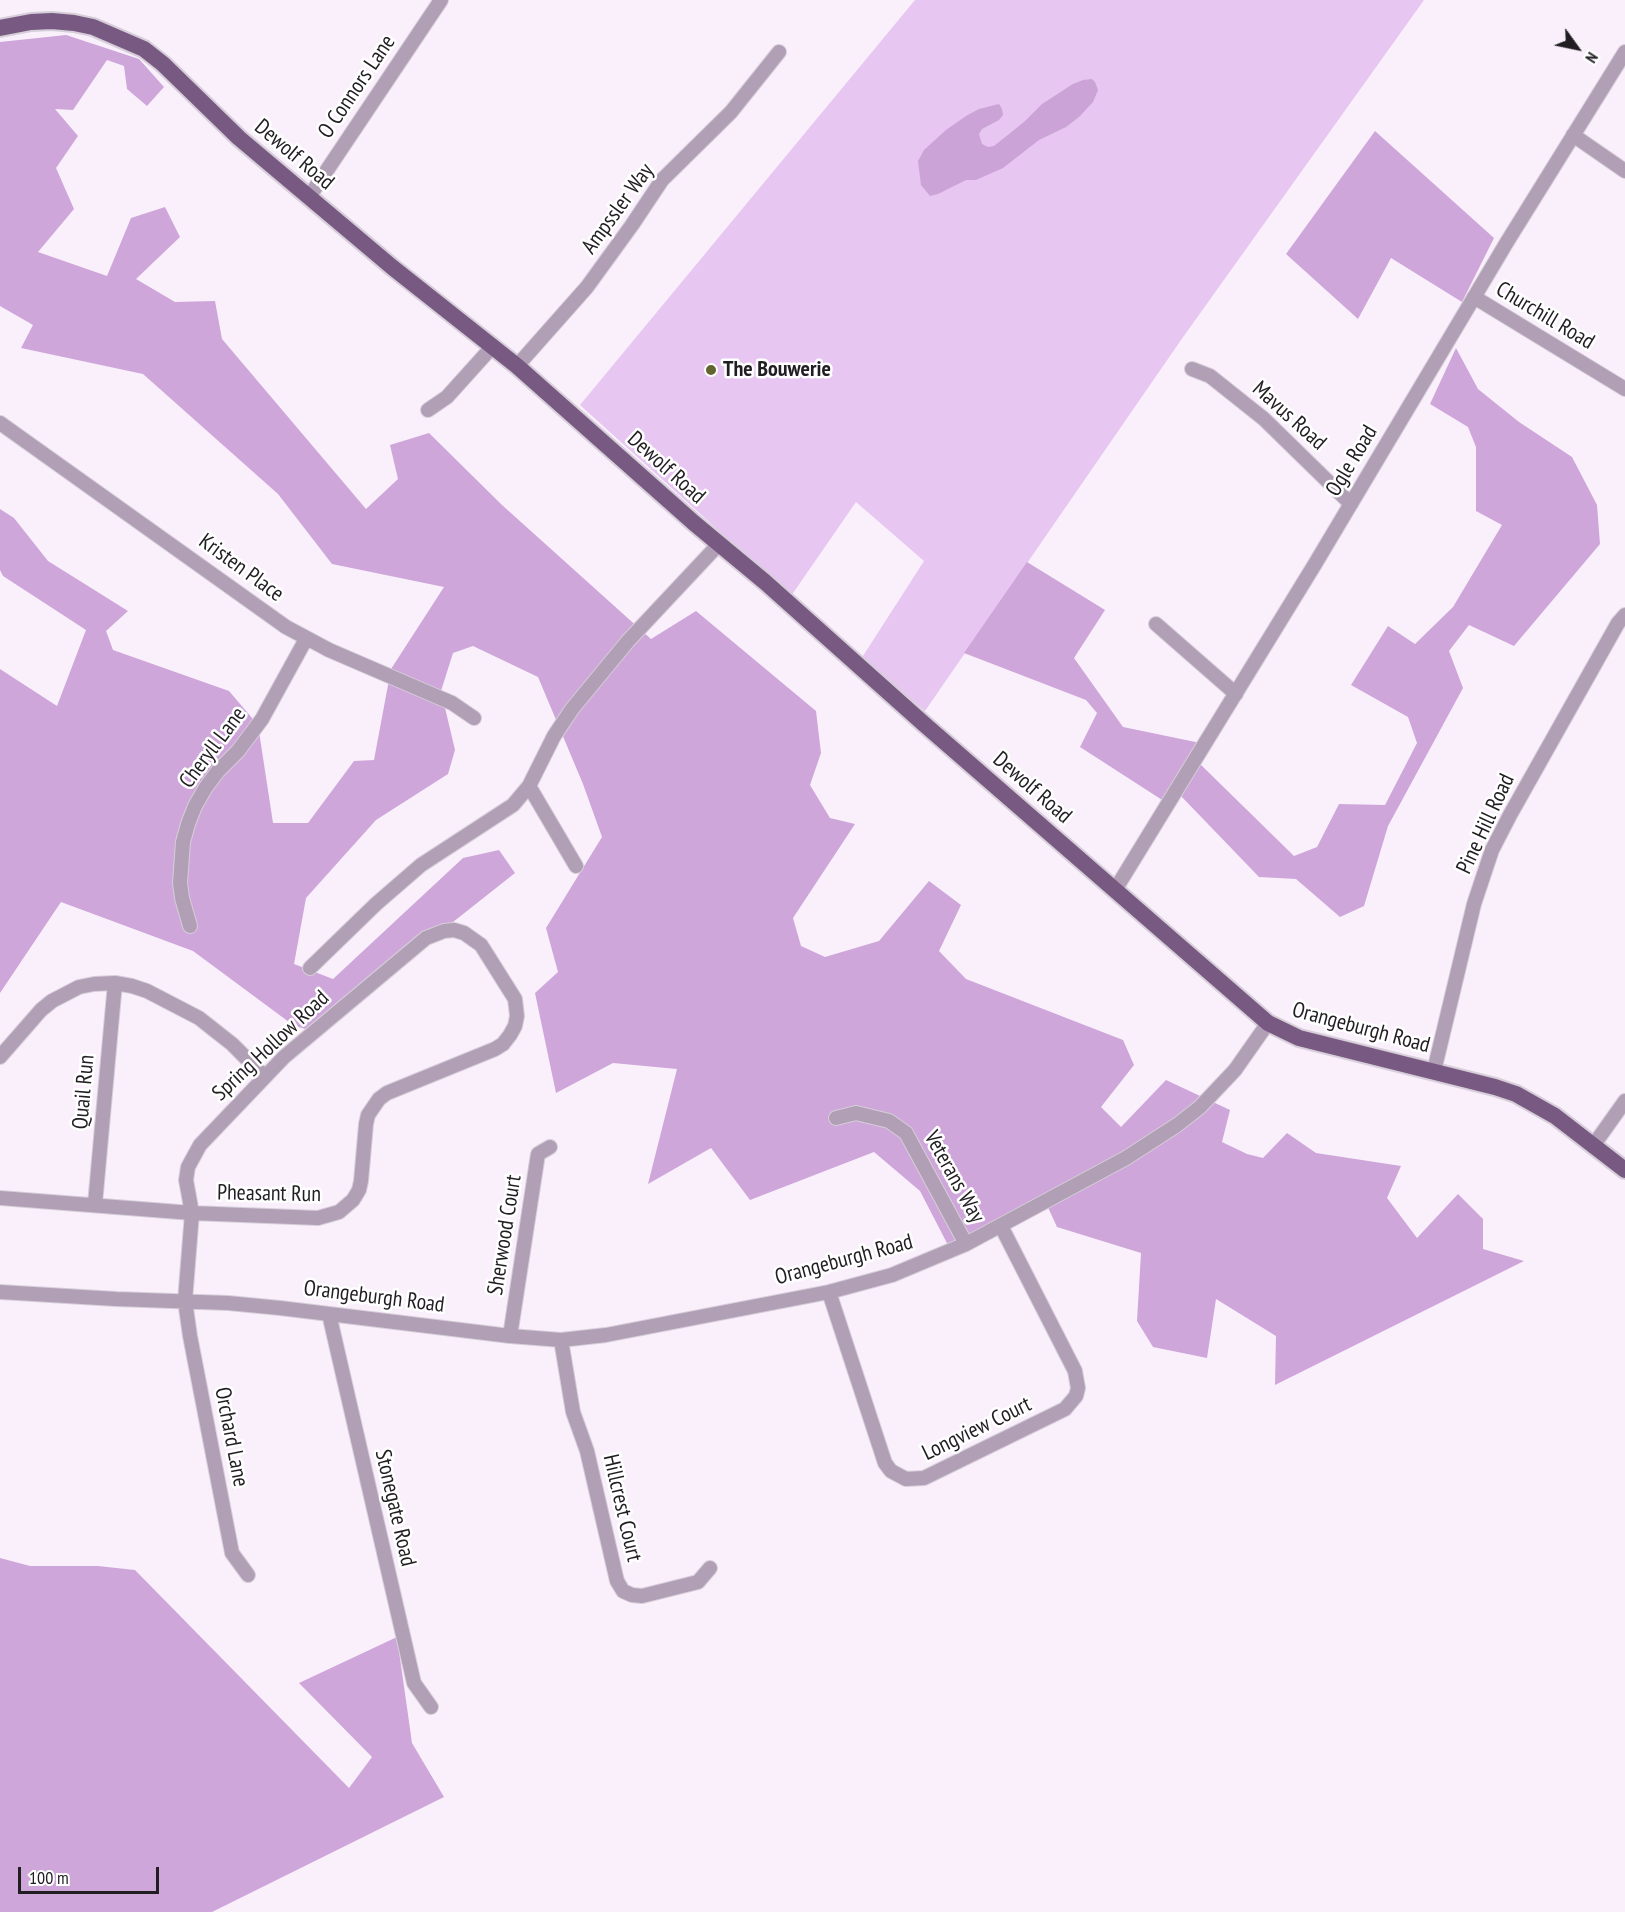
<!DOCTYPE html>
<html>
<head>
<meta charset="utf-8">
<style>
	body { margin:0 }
	#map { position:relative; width:1625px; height:1912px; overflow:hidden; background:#f9f0fc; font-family:"PT Sans Narrow",sans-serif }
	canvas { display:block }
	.north { position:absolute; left:1547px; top:18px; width:60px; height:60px; -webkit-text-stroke:4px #fff; paint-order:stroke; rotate:123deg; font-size:16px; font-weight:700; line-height:24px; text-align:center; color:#211e22 }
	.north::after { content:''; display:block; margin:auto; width:21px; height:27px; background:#211e22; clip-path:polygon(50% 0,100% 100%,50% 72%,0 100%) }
	.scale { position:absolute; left:18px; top:1867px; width:141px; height:27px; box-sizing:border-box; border:3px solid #211e22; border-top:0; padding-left:8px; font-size:18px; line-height:21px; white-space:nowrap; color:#211e22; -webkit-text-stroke:4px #fff; paint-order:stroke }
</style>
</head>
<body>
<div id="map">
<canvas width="1625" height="1912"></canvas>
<div class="north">N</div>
<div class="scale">100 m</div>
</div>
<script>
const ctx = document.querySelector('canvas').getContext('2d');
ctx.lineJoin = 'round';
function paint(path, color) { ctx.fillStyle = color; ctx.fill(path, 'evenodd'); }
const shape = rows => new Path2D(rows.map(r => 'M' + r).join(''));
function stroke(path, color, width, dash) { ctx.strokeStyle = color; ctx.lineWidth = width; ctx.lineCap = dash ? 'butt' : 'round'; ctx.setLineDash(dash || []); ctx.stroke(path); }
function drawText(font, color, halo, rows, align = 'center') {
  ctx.font = font + ' "PT Sans Narrow",sans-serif'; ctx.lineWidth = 5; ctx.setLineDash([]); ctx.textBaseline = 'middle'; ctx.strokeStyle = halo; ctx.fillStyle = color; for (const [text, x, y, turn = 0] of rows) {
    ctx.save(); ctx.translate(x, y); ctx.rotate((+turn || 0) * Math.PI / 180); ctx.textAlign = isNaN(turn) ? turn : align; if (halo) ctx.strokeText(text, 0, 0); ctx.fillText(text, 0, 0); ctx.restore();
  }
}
paint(shape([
	[915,0,1424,0,1181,340,925,711,861,659,924,561,856,502,791,596,580,405]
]), '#e7c6f1');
paint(shape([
	[66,35,139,59,164,87,147,106,127,89,124,66,107,60,73,110,55,109,78,136,56,168,74,209,38,252,107,276,131,218,165,207,180,237,136,279,175,302,215,301,222,339,366,509,398,479,390,445,429,433,502,505,651,639,696,611,816,711,821,753,810,785,830,818,855,824,793,918,801,946,825,957,879,941,929,881,961,905,939,951,966,979,1123,1040,1134,1065,1101,1107,1121,1127,1166,1080,1230,1110,1222,1142,1247,1154,1263,1158,1287,1133,1316,1153,1401,1166,1387,1198,1417,1238,1458,1194,1483,1219,1483,1249,1524,1261,1275,1385,1276,1336,1216,1299,1207,1358,1153,1347,1137,1321,1141,1253,1057,1227,1046,1203,950,1249,920,1191,874,1152,750,1200,711,1148,648,1184,677,1069,613,1063,556,1093,535,993,558,972,546,928,602,837,583,784,538,677,473,646,453,653,441,691,455,750,448,774,376,820,306,898,294,964,333,979,463,858,499,850,515,873,314,1032,293,1025,193,951,61,902,0,993,0,669,57,706,86,630,3,576,0,570,0,509,14,518,48,561,128,611,106,631,113,650,229,691,258,725,273,823,308,823,354,761,374,760,391,669,444,587,332,564,278,494,143,374,21,348,33,325,0,306,0,42],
	[1375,131,1494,238,1462,302,1391,258,1358,319,1286,254],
	[1456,348,1478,389,1519,422,1572,457,1597,505,1600,544,1514,646,1469,625,1449,651,1463,688,1388,826,1364,906,1340,917,1296,879,1259,877,1180,795,1173,807,1080,747,1097,713,1086,700,964,653,1027,562,1105,610,1074,658,1123,727,1210,745,1198,762,1294,856,1317,847,1339,804,1385,805,1417,743,1408,717,1351,685,1388,626,1415,644,1453,607,1502,525,1476,511,1476,447,1468,427,1430,404],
	[0,1558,30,1566,98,1566,135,1570,349,1788,372,1757,299,1683,397,1637,412,1743,444,1797,212,1912,0,1912]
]), '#cea6da');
paint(shape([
	[1092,79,1095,82,1098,90,1093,102,1079,117,1066,127,1039,140,1003,168,976,180,966,180,938,194,930,196,921,185,918,161,924,150,946,130,966,116,979,109,999,104,1002,109,1003,115,999,120,982,129,979,134,982,144,988,147,994,146,1024,122,1042,104,1073,84,1083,80]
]), '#cba3d7');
const minor = shape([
	[1573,135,1625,171],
	[309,197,441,0],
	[1474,297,1625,389],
	[517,366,587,287,632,225,662,180,731,112,779,52],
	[1192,369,1210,376,1264,419,1351,504],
	[428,410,447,397,493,346],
	[0,423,286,627,329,650,452,703,474,718],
	[1156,624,1236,694],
	[529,786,576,866],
	[1115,890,1315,564,1507,242,1625,52],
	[190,926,182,898,180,883,183,842,188,824,195,806,206,787,218,771,238,751,262,719,306,639],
	[310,968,376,904,421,865,513,805,529,786,554,736,572,709,628,641,719,544],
	[0,1057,41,1010,52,1001,79,987,94,984,115,983,132,986,147,991,199,1018,232,1044,264,1076],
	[1434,1071,1474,904,1492,850,1510,815,1618,623,1625,615],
	[836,1118,856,1113,889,1121,906,1133,966,1244],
	[1593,1146,1625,1101],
	[0,1198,192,1213,318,1218,339,1212,353,1200,359,1190,361,1181,366,1124,368,1115,379,1099,387,1093,495,1049,503,1044,510,1035,515,1026,517,1016,515,999,481,945,464,933,454,930,444,931,426,938,284,1057,200,1145,188,1167,186,1180,192,1213,185,1301,190,1336,232,1553,248,1575],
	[95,1204,115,983],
	[0,1292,116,1299,228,1303,280,1308,510,1336,561,1340,606,1335,829,1292,892,1275,966,1244,1126,1158,1177,1125,1200,1107,1235,1070,1268,1023],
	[829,1292,885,1463,891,1471,906,1479,924,1478,1065,1409,1076,1396,1078,1388,1075,1371,1001,1226],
	[329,1314,414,1683,431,1707],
	[510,1336,538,1154,550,1147],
	[561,1340,573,1412,587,1451,617,1581,623,1591,632,1595,642,1596,698,1582,710,1568]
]);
const major = shape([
	[0,28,31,22,52,21,74,23,93,27,144,49,163,64,239,138,392,267,517,366,694,523,765,582,924,724,1268,1023,1299,1038,1495,1087,1516,1094,1555,1116,1625,1170]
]);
stroke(minor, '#d6ced9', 16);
stroke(major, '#d6ced9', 20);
stroke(minor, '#b19fb6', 14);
stroke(major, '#785981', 16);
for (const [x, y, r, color] of [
	[711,370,6,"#636330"]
]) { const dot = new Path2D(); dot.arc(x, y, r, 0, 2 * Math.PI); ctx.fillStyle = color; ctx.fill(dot); stroke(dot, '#fff', 2); }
drawText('22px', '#211e22', '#fff', [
	["O Connors Lane",357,87,-56],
	["Dewolf Road",294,155,40],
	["Ampssler Way",618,209,-54],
	["Churchill Road",1545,316,31],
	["Mavus Road",1289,416,42],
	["Ogle Road",1352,461,-59],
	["Dewolf Road",666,468,42],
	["Kristen Place",241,568,36],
	["Cheryll Lane",213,748,-53],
	["Dewolf Road",1032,788,41],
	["Pine Hill Road",1486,824,-65],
	["Orangeburgh Road",1361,1028,15],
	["Spring Hollow Road",271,1046,-43],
	["Quail Run",84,1092,-85],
	["Veterans Way",954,1177,61],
	["Pheasant Run",269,1194,1],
	["Sherwood Court",505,1235,-81],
	["Orangeburgh Road",844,1260,-15],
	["Orangeburgh Road",374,1297,7],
	["Longview Court",977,1429,-26],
	["Orchard Lane",231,1437,79],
	["Stonegate Road",395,1508,77],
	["Hillcrest Court",622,1508,77]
]);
drawText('bold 22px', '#211e22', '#fff', [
	["The Bouwerie",723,370]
], 'left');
</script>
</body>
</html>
